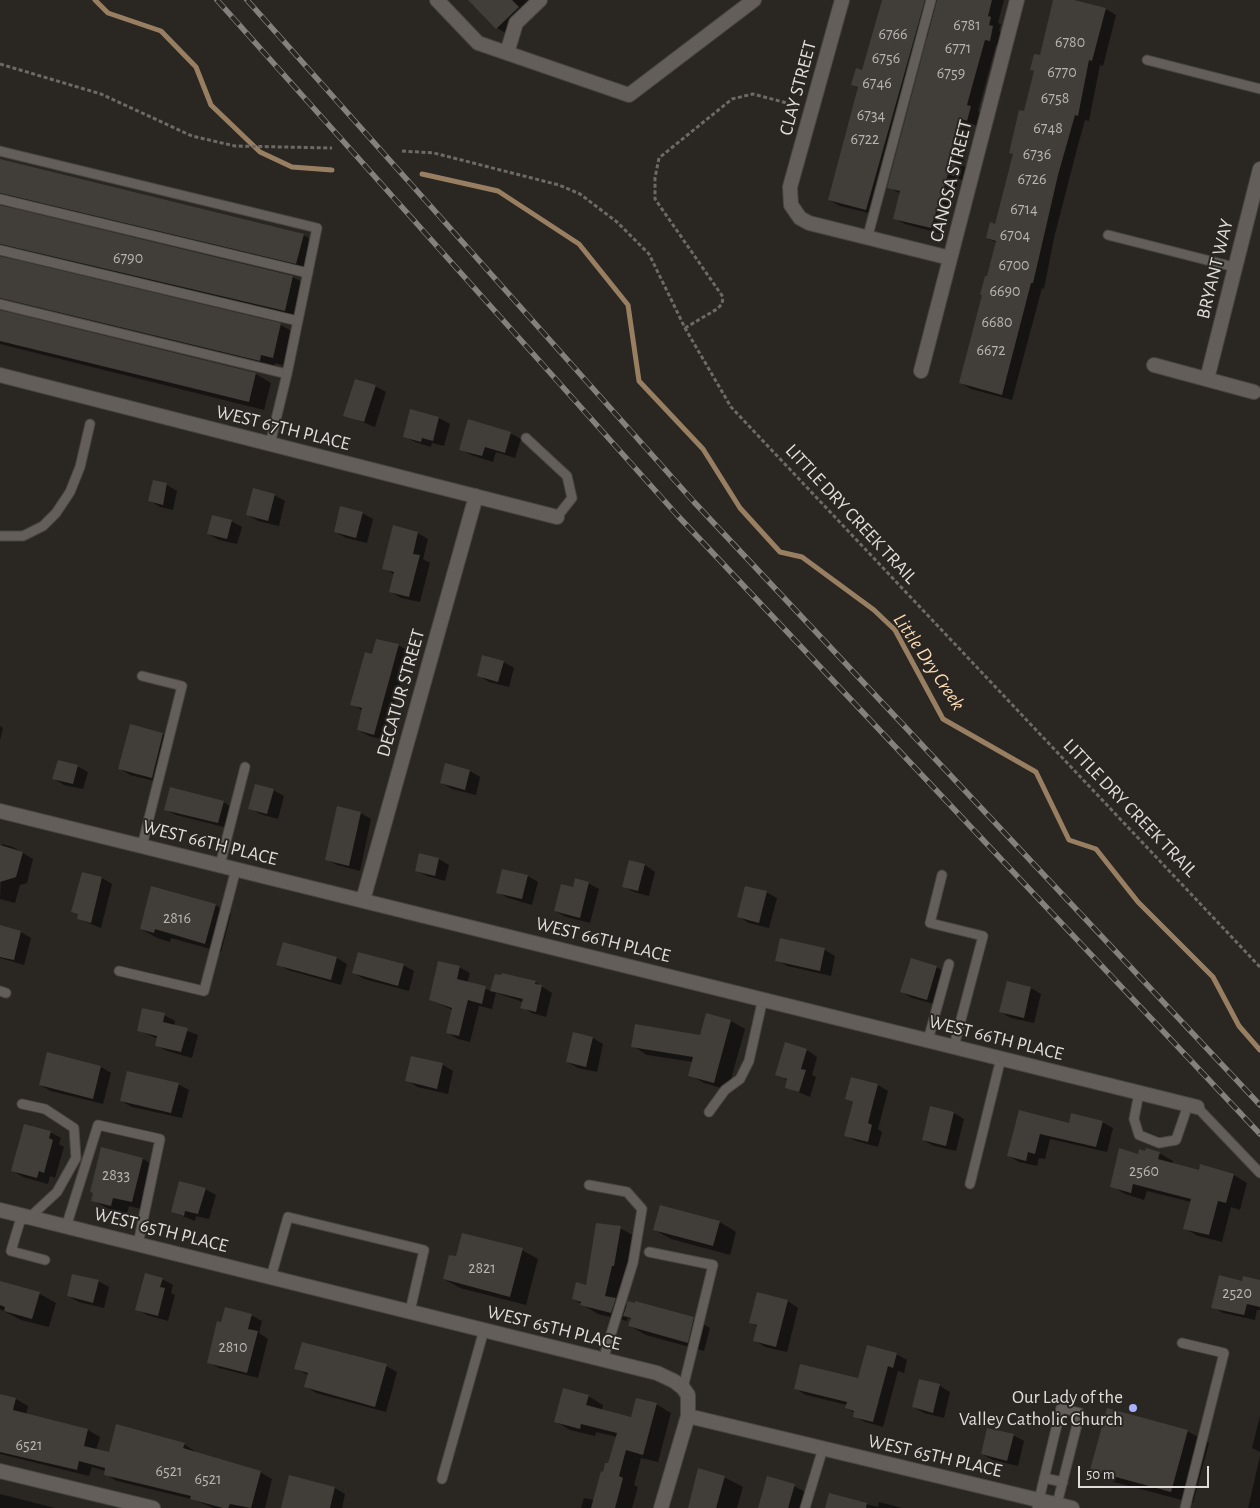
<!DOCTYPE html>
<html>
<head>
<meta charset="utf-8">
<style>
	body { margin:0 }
	#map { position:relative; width:1260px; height:1508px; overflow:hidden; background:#2a2622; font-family:"Alegreya Sans",sans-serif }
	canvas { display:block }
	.scale { position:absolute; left:1078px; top:1466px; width:131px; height:22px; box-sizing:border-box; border:2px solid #dfdcda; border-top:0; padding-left:6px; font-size:15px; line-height:18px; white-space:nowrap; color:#dfdcda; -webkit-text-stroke:4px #2a2622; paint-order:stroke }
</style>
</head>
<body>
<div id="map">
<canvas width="1260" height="1508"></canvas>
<div class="scale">50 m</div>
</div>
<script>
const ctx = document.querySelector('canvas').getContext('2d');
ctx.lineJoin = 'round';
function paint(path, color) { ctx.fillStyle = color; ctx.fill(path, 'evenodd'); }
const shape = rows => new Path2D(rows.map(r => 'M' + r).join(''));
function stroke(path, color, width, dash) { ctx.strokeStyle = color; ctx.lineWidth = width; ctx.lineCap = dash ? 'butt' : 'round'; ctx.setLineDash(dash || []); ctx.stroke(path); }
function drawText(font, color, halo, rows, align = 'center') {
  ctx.font = font + ' "Alegreya Sans",sans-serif'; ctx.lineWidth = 4; ctx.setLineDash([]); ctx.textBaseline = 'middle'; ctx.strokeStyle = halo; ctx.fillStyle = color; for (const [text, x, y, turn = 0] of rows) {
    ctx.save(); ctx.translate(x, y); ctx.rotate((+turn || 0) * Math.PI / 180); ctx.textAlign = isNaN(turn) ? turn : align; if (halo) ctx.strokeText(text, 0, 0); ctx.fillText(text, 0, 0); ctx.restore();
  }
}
paint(shape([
	[470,0,543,0,507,34,497,28],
	[882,0,1004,0,998,23,1001,24,999,31,1003,34,1000,46,996,45,978,111,981,113,978,126,972,124,964,158,963,166,968,168,964,181,959,179,942,234,905,224,894,218,901,194,889,187,928,39,926,38,877,215,840,206,829,200,859,88,853,85,863,72],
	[1063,0,1106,9,1116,15,1103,66,1100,65,1089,121,1085,120,1077,149,1054,238,1044,289,1042,288,1012,400,971,389,961,383,997,243,987,238,996,225,1014,155,1010,153,1025,113,1035,72,1031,69,1041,57],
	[0,160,303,235,318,243,311,271,13,201,8,209,293,277,307,285,299,319,8,256,8,260,281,325,295,333,287,366,275,363,274,368,8,310,8,314,256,374,271,383,264,410,0,344],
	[375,386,386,392,375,427,345,415],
	[411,410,439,418,450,424,444,446,432,443,431,447,415,442,404,436],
	[510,433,521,439,515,458,496,452,493,462,471,455,461,449],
	[154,482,167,485,177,491,173,510,160,507,150,501],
	[274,495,285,501,279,526,258,521,248,515],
	[362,513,373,519,367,543,346,538,335,532],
	[231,521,242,527,237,544,219,540,208,534],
	[418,533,428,539,423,559,430,563,420,602,401,598,391,592,395,575,384,568],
	[398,645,409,651,385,740,369,736,358,730,363,711,352,704,373,656],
	[504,662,514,668,509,687,489,682,478,675],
	[0,726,3,728,0,740],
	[131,726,163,734,173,740,162,783,130,775,120,769],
	[77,766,88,772,83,789,64,785,54,779],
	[470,771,480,777,476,795,452,789,442,783],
	[273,790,284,796,278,819,260,814,250,808],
	[223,802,234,808,228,828,176,815,165,809],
	[338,808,361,813,371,819,360,871,337,865,326,859],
	[2,844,13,847,33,859,27,883,20,885,15,903,0,899],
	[439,859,449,865,445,881,427,876,416,870],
	[630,862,645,865,655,872,649,896,634,892,623,886],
	[83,874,102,878,112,884,101,928,78,919,79,915,73,911],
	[528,876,538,882,532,905,508,898,497,892],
	[588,883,599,889,590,923,566,917,555,911],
	[766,892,777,898,769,928,749,923,739,917],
	[215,905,231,914,221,952,171,938,170,942,157,938,141,929],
	[0,927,21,932,31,938,24,965,0,958],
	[781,939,825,950,835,956,831,976,787,966,777,960],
	[337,958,347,964,341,985,288,970,278,964],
	[911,960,937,967,947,974,938,1005,912,998,902,992],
	[403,965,414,971,409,991,364,979,354,973],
	[459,967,470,973,467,983,492,991,535,982,552,993,546,1017,532,1013,522,1007,523,1002,496,993,492,1009,479,1006,470,1042,458,1039,448,1033,453,1010,430,1000],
	[1031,988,1041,994,1034,1023,1011,1018,1001,1012],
	[164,1015,175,1021,174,1026,198,1035,192,1058,167,1051,156,1045,158,1039,138,1030],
	[731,1021,745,1029,728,1090,704,1083,690,1075,693,1062,647,1055,633,1046,701,1036],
	[593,1038,603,1044,597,1072,578,1068,567,1062],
	[807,1050,817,1057,812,1075,816,1077,810,1097,786,1087,788,1081,777,1074],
	[443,1065,453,1071,448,1094,417,1087,407,1080],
	[101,1067,111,1073,103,1104,51,1091,40,1085],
	[178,1084,189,1090,182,1118,132,1107,121,1101],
	[878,1085,888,1091,878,1129,882,1132,878,1147,856,1141,845,1135,854,1103,846,1099],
	[1020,1111,1070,1124,1102,1122,1113,1128,1107,1152,1050,1139,1045,1159,1039,1158,1037,1166,1019,1162,1009,1156],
	[954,1113,964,1119,956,1151,934,1146,923,1140],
	[50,1132,61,1138,59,1144,64,1147,55,1178,50,1176,48,1184,23,1177,13,1171],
	[102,1148,143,1159,159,1168,148,1211,129,1206,127,1214,109,1209,92,1200],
	[1159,1153,1173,1161,1172,1164,1199,1171,1234,1175,1247,1183,1240,1210,1231,1207,1222,1242,1198,1236,1184,1228,1191,1202,1147,1191,1144,1200,1125,1194,1112,1186,1139,1155],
	[205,1189,216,1195,209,1219,196,1216,195,1221,172,1212],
	[720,1222,736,1232,730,1255,671,1239,655,1230],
	[620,1228,636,1237,622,1303,627,1306,693,1318,710,1328,704,1351,646,1335,630,1326,632,1320,628,1318,627,1321,598,1314,573,1299,587,1286],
	[522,1250,538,1259,526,1305,460,1288,444,1279,457,1258],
	[162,1279,173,1285,171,1293,175,1295,168,1321,147,1315,137,1309],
	[98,1281,109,1287,104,1308,79,1302,68,1296],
	[1260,1281,1260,1310,1257,1310,1255,1320,1223,1313,1213,1307,1243,1282],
	[0,1282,40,1294,56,1303,49,1327,21,1320,0,1309],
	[758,1294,788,1301,798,1308,787,1352,765,1347,754,1340,758,1327,751,1323],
	[251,1315,262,1321,259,1333,268,1339,258,1378,219,1368,208,1362,222,1324],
	[896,1354,907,1360,904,1373,898,1371,883,1427,865,1422,854,1416,855,1413,846,1408,847,1405,806,1395,796,1389,859,1379],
	[386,1366,397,1372,386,1412,316,1393,305,1386,308,1375,295,1369],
	[920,1381,940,1386,950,1392,944,1418,924,1413,913,1407],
	[0,1395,16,1399,28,1406,26,1415,88,1430,100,1437,96,1450,110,1454,184,1444,196,1452,196,1453,260,1472,272,1479,265,1508,213,1508,195,1500,117,1481,105,1474,106,1471,92,1467,89,1476,0,1454],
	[588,1396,603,1405,602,1411,632,1419,656,1404,671,1413,658,1462,641,1458,634,1485,638,1487,632,1508,581,1508,584,1498,594,1500,603,1473,609,1465,617,1437,596,1432,595,1436,570,1430,555,1421],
	[1260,1416,1260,1452,1252,1448],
	[1187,1431,1209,1443,1193,1503,1114,1482,1092,1470],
	[1013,1435,1024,1441,1018,1466,993,1460,982,1454],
	[1260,1456,1260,1508,1248,1508],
	[724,1477,743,1487,737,1508,689,1508],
	[794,1486,805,1492,800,1508,759,1508],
	[335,1488,345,1494,342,1508,282,1508],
	[0,1494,55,1508,0,1508],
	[830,1495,878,1507,879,1502,902,1508,826,1508]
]), '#0007');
stroke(shape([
	[95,0,108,13,161,31,196,67,211,105,260,152,292,167,332,170],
	[422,174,498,191,579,244,628,305,639,381,703,449,740,508,780,552,802,557,874,610,895,630,943,719,1036,772,1069,840,1096,849,1138,902,1213,977,1239,1026,1260,1050]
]), '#997f61', 5);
paint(shape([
	[468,0,512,0,519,7,496,29],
	[882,0,925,0,866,210,828,200,858,87,851,85,856,68,862,70],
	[937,0,992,0,988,16,991,17,989,25,993,26,990,41,985,40,978,65,967,105,971,106,967,121,962,119,953,152,953,160,957,161,954,176,948,174,931,228,893,219,900,191,887,188],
	[1053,0,1074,0,1106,8,1092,61,1089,60,1078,116,1075,115,1058,175,1033,283,1031,283,1002,395,959,383,982,295,980,295,985,276,987,276,996,241,986,238,990,222,995,224,1013,154,1009,153,1019,110,1024,111,1034,71,1030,70,1034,54,1040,55],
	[0,159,304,234,296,264,0,193],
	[0,205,293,276,285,311,0,244],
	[0,256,281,323,273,358,261,355,260,361,0,298],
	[0,310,256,373,249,402,0,341],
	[355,379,376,385,364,422,343,416],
	[410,409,439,417,433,441,422,438,421,442,403,437],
	[468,419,511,432,505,453,485,447,482,456,459,450],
	[153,480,167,483,163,505,148,501],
	[253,488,275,494,268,521,246,515],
	[340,506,363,512,356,538,334,532],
	[212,515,232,520,227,539,207,534],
	[393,525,418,532,413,554,420,555,409,597,389,592,394,572,382,569],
	[376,639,399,644,374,735,357,730,362,708,350,705,365,652,372,654],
	[482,655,504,661,498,682,477,676],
	[130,724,163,733,152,778,118,769],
	[58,760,78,765,73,784,52,779],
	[445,763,470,770,465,790,440,783],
	[255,784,274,789,267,814,248,809],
	[170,787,224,801,218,823,164,810],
	[337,806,361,812,349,866,325,860],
	[0,845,23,852,16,877,0,882],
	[419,853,439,858,435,876,415,871],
	[629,860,645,864,638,891,622,887],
	[502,869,528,875,522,899,496,893],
	[82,872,102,877,91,923,77,919,78,914,71,912],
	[575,878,589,882,580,918,554,911,561,884,573,887],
	[151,886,216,904,205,944,155,929,154,933,140,929],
	[745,886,767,891,759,923,737,917],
	[0,925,21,931,14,960,0,957],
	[780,938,825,948,820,971,775,961],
	[283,942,337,957,331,980,276,965],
	[358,952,404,964,398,986,352,973],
	[911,958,937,966,927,1000,900,992],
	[438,961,460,966,457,979,486,986,482,1004,468,1000,459,1036,446,1033,452,1008,429,1000],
	[502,973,536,981,535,984,542,985,536,1012,520,1008,523,999,490,991,495,974,501,975],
	[1007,981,1031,987,1024,1018,999,1012],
	[142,1008,165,1013,163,1022,188,1028,181,1052,155,1046,157,1036,137,1031],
	[706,1013,731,1020,714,1083,688,1076,693,1057,631,1047,635,1024,700,1035],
	[573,1032,593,1037,586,1067,566,1062],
	[785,1042,807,1049,801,1069,806,1070,799,1092,785,1088,787,1079,775,1075],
	[47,1052,101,1066,93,1099,39,1085],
	[411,1056,443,1063,437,1089,405,1081],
	[127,1071,179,1083,171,1113,120,1101],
	[851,1077,878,1084,868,1123,872,1125,868,1142,844,1136,853,1102,845,1099],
	[930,1106,954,1112,946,1146,922,1140],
	[1019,1110,1069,1123,1071,1113,1103,1121,1096,1147,1040,1134,1035,1154,1028,1152,1026,1161,1007,1156],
	[24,1124,51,1131,49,1138,53,1140,44,1173,39,1171,37,1178,11,1171],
	[101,1147,143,1158,132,1202,113,1198,111,1206,91,1201,93,1193,90,1192],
	[1119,1148,1138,1154,1139,1149,1145,1151,1146,1148,1160,1152,1158,1159,1199,1170,1200,1164,1234,1174,1226,1203,1218,1201,1209,1235,1183,1229,1191,1199,1133,1184,1131,1193,1110,1187],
	[179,1181,206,1188,198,1214,185,1211,184,1216,171,1212],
	[660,1205,720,1221,713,1246,653,1230],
	[596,1223,621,1226,614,1266,612,1266,605,1296,616,1298,611,1313,580,1305,581,1302,572,1299,576,1282,586,1285],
	[462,1233,523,1248,510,1297,443,1279,449,1255,456,1256],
	[145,1273,163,1278,160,1287,165,1288,158,1316,135,1310],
	[72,1274,99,1280,93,1303,67,1296],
	[1219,1275,1242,1281,1243,1276,1260,1280,1260,1307,1247,1304,1244,1315,1211,1308],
	[0,1281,40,1292,32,1319,4,1311,5,1307,0,1305],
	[757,1292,788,1300,776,1347,753,1341,757,1325,749,1323],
	[628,1301,635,1303,635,1301,694,1317,688,1343,628,1326,631,1318,623,1316],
	[225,1307,252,1314,248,1329,258,1331,247,1373,207,1363,217,1321,221,1322],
	[302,1342,387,1364,375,1407,304,1387,308,1373,294,1369],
	[867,1345,897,1353,893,1368,888,1366,873,1422,853,1417,854,1411,845,1408,847,1402,794,1389,800,1364,858,1378],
	[919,1379,940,1384,933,1413,912,1407],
	[563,1388,589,1395,586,1405,631,1417,636,1398,657,1403,643,1455,626,1450,619,1476,623,1478,615,1508,591,1508,601,1471,603,1472,605,1463,608,1463,617,1433,581,1424,580,1429,554,1422],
	[0,1394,16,1398,13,1410,88,1429,84,1446,109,1452,116,1424,185,1443,183,1448,261,1471,251,1508,230,1504,228,1508,223,1508,190,1499,191,1496,104,1475,105,1468,79,1461,77,1470,0,1452],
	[1107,1408,1188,1430,1171,1492,1090,1470],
	[987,1428,1014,1434,1007,1461,981,1454],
	[698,1468,725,1476,716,1508,688,1508],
	[289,1475,335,1487,330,1508,281,1508],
	[767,1476,795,1484,788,1508,758,1508],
	[829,1493,867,1503,866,1508,825,1508]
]), '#413d38');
const service = shape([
	[1147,60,1260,89],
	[0,151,317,228,287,374,270,444],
	[0,199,308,273],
	[1108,235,1234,267],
	[867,239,931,0],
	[0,250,298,321],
	[0,304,287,374],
	[526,438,567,476,572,498,557,517],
	[0,536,23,536,43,526,56,513,70,492,80,467,90,424],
	[142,676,182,686,142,846],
	[220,865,245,767],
	[942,875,930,923,983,936,954,1046],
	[119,971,204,991,236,869],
	[0,991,6,993],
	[928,1040,949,964],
	[1139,1093,1134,1119,1139,1135,1159,1143,1176,1140,1188,1105],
	[22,1104,45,1109,74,1128,76,1158,57,1192,30,1217,20,1221,11,1251,45,1260],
	[1197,1107,1260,1173],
	[709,1112,725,1090,740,1079,749,1061,763,998],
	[970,1184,1001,1058],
	[589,1185,627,1192,642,1209,633,1263,603,1360],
	[66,1227,98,1125,160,1139,138,1244],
	[649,1252,713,1265,683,1388],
	[271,1277,288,1217,424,1250,410,1311],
	[1182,1343,1224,1353,1185,1508],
	[1044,1478,1063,1482],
	[442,1479,484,1330],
	[805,1508,823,1448],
	[1037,1508,1061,1408,1080,1413,1057,1504]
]);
const minor = shape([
	[437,0,478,43,629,95,754,0],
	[842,0,790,187,791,205,800,218,809,223,950,258],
	[507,53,516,23,540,0],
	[1154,365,1254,392],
	[921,371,1017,0],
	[0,375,557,517],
	[1207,379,1260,169],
	[0,811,1197,1107],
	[363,900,476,496],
	[0,1210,657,1373,674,1381,683,1388,688,1395,688,1416,661,1508],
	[688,1416,1072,1508],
	[0,1471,153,1508]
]);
stroke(service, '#484441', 11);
stroke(minor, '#484441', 16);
stroke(shape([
	[0,64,101,94,192,136,235,146,332,148],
	[402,151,434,153,559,185,580,194,617,222,649,254,685,328,731,407,1260,967],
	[685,328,717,309,722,304,723,297,655,199,655,178,659,158,732,99,753,94,798,106]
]), '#6d6966', 3, [4, 2.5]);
stroke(service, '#635e59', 9);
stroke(minor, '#635e59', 14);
const rail = shape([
	[217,0,678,516,1260,1134],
	[247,0,694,502,1260,1105]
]);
stroke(rail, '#84807d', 5.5);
stroke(rail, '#2a2622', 4, [11]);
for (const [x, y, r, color] of [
	[1133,1408,5,"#a9b0fc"]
]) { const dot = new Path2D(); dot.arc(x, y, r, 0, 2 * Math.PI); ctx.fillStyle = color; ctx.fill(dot); stroke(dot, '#2a2622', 2); }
drawText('16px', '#b8b4b2', null, [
	["6781",967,25],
	["6766",893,34],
	["6780",1070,42],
	["6771",958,48],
	["6756",886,58],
	["6770",1062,72],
	["6759",951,73],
	["6746",877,83],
	["6758",1055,98],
	["6734",871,115],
	["6748",1048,128],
	["6722",865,139],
	["6736",1037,154],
	["6726",1032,179],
	["6714",1024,209],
	["6704",1015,235],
	["6790",128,258],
	["6700",1014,265],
	["6690",1005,291],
	["6680",997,322],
	["6672",991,350],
	["2816",177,918],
	["2560",1144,1171],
	["2833",116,1175],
	["2821",482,1268],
	["2520",1237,1293],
	["2810",233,1347],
	["6521",29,1445],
	["6521",169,1471],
	["6521",208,1479]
]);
drawText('19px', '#dfdcda', '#2a2622', [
	["CLAY STREET",798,88,-75],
	["CANOSA STREET",951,181,-76],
	["BRYANT WAY",1215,269,-76],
	["WEST 67TH PLACE",283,428,14],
	["LITTLE DRY CREEK TRAIL",851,514,47],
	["DECATUR STREET",401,693,-74],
	["LITTLE DRY CREEK TRAIL",1130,808,46],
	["WEST 66TH PLACE",210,843,14],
	["WEST 66TH PLACE",603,940,14],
	["WEST 66TH PLACE",996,1038,14],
	["WEST 65TH PLACE",161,1230,14],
	["WEST 65TH PLACE",554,1328,14],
	["WEST 65TH PLACE",935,1456,13]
]);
drawText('19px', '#dfdcda', '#2a2622', [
	["Our Lady of the",1123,1397],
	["Valley Catholic Church",1123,1419]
], 'right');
drawText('italic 20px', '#fcdab4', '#2a2622', [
	["Little Dry Creek",929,662,56]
]);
</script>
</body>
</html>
